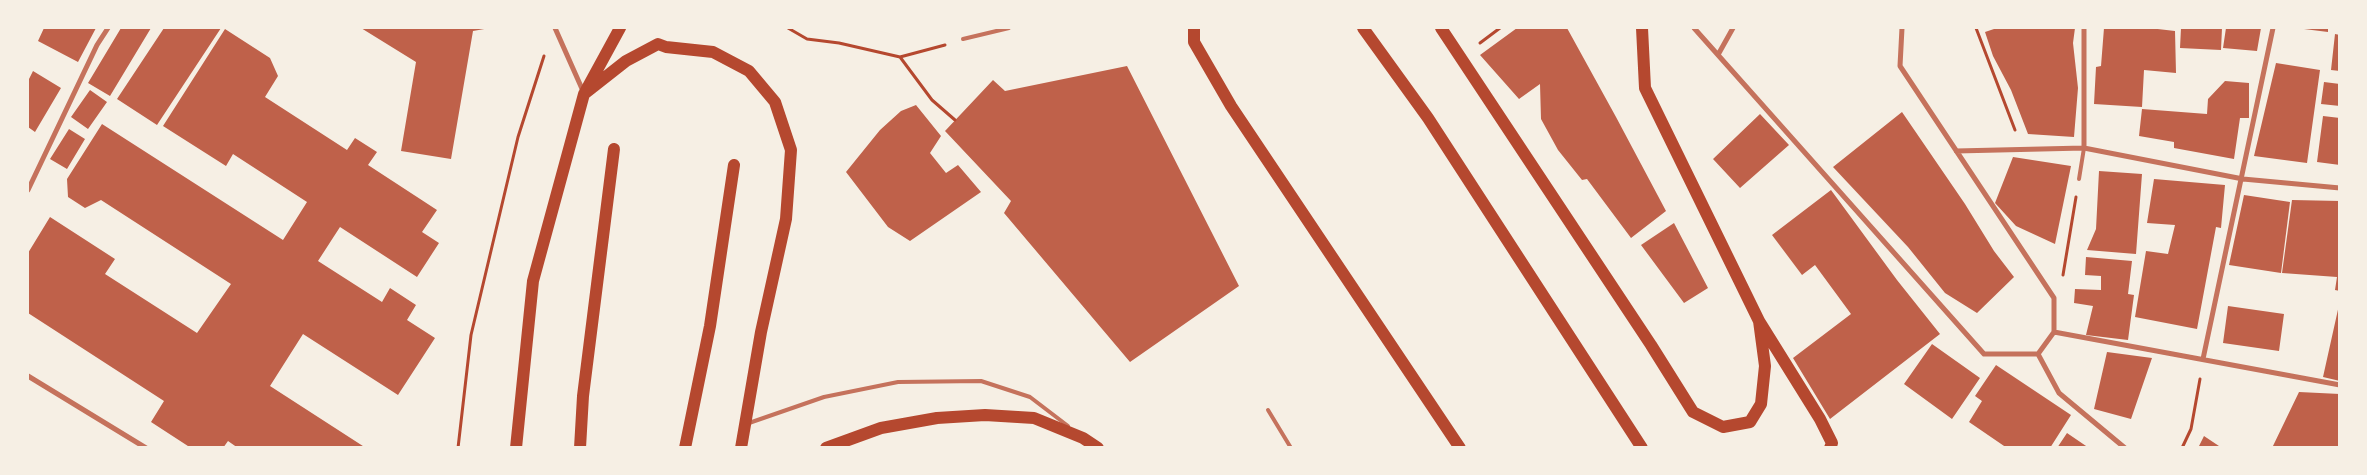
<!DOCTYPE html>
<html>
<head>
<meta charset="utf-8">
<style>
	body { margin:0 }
	#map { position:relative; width:2367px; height:475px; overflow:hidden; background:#f6efe4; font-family:"Space Grotesk",sans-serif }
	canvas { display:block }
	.frame { position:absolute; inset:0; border:29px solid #f6efe4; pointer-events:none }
</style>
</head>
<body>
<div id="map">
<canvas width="2367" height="475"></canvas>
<div class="frame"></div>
</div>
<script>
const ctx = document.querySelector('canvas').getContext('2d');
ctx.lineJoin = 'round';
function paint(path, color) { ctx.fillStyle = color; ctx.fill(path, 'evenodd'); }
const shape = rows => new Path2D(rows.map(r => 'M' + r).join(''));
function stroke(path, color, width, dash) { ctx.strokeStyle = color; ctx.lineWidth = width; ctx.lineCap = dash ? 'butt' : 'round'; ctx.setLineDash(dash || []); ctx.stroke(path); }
paint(shape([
	[44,28,96,28,78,62,38,41],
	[121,28,151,28,110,96,88,83],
	[164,28,221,28,157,125,117,99],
	[361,28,490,28,473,31,451,159,401,151,416,62],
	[1517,28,1567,28,1616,117,1666,211,1631,238,1587,179,1582,180,1558,150,1541,119,1540,84,1519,99,1480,55],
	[1997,28,2075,28,2073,43,2078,88,2074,137,2028,134,2011,90,1993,56,1985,32],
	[2104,28,2149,28,2175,31,2176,73,2144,70,2142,107,2094,104,2096,67,2101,66],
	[2181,28,2222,28,2221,50,2180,48],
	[2226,28,2261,28,2257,51,2223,48],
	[2296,28,2328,28,2328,32],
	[225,29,270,58,278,76,265,97,347,150,355,138,377,152,368,165,437,210,422,232,439,243,417,277,340,227,318,261,382,302,390,288,416,305,407,320,435,338,398,395,303,334,270,386,366,448,238,448,228,441,223,448,191,448,151,422,164,401,28,313,28,253,50,217,115,259,105,274,197,333,231,284,101,200,85,208,68,197,67,179,102,124,283,240,307,202,233,154,226,166,163,126],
	[2335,34,2340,35,2340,71,2331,70],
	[2276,63,2320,70,2307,163,2254,156],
	[1127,66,1239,286,1130,362,1004,213,1011,201,945,131,993,80,1005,91],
	[33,71,61,88,35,132,28,127,28,81],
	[2225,81,2249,83,2249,118,2240,118,2234,159,2174,148,2174,142,2139,136,2142,109,2207,114,2208,99],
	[2324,82,2340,84,2340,106,2321,104],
	[90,90,107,102,88,129,71,117],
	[916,105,941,136,930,153,946,173,958,165,981,192,910,241,888,227,846,172,880,130,901,111],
	[1902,112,1965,204,1994,251,2014,277,1977,313,1945,293,1908,247,1833,167],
	[1760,114,1789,145,1740,188,1713,159],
	[2323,116,2340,118,2340,165,2317,162],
	[69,129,85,139,67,169,50,159],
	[2013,157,2071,166,2055,244,2016,226,1995,203],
	[2099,171,2142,174,2136,254,2087,250,2096,229],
	[2154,179,2225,185,2221,228,2216,227,2197,329,2135,317,2146,251,2168,254,2175,225,2147,223],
	[1831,190,1897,280,1940,334,1830,419,1793,358,1851,314,1815,265,1802,275,1772,235],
	[2244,195,2290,202,2281,273,2229,265],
	[2292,200,2340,201,2340,291,2335,290,2337,277,2282,273],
	[1674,223,1708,288,1684,303,1641,245],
	[2086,257,2132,261,2128,294,2134,295,2128,340,2086,335,2093,306,2074,303,2075,289,2101,290,2101,276,2085,275],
	[2339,305,2340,305,2340,381,2323,377],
	[2228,306,2284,314,2279,351,2223,343],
	[1932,344,1980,378,1952,419,1904,384],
	[2107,352,2152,358,2131,419,2094,409],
	[1996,365,2071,415,2050,448,2007,448,1969,422,1982,401,1975,396],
	[2299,392,2340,394,2340,448,2272,448],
	[2067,433,2089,448,2057,448],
	[2204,436,2222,448,2198,448]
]), '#bf614a');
stroke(shape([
	[788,28,807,39,839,43,900,57,945,45],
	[1976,28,2015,130],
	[1480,43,1500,28],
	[900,57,932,100,955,120],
	[2063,275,2076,197],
	[458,448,471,335,518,137,544,56],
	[2182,448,2191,429,2200,379]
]), '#b5482f', 3);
stroke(shape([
	[963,39,1009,28],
	[2079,179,2084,148],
	[1268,410,1291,448],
	[749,423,824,397,898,382,981,381,1030,397,1068,426]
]), '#c5725c', 4);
stroke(shape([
	[555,28,583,91],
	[1694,28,1984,354,2038,354],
	[1902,28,1900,66,2054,298,2054,332,2038,354],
	[2084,28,2084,148],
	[1719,53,1733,28],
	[1956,151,2084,148,2243,179,2340,188],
	[28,190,97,45,108,28],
	[2054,332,2340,385],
	[2038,354,2059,393,2125,448],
	[2203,359,2273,28],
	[28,376,146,448]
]), '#c5725c', 5);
stroke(shape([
	[1194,28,1194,42,1231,106,1460,448],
	[1363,28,1428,118,1642,448],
	[1441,28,1651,345,1693,412,1723,427,1750,422,1761,404,1765,366,1759,321],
	[1642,28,1645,88,1759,321,1820,419,1832,443,1830,448],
	[584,94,626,61,658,44,666,47,713,52,749,71,775,102,791,150,786,219,761,332,741,448],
	[516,448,533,281,584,94,620,28],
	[580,448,583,396,614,149],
	[685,448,710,326,734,165],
	[826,448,881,428,937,418,985,415,1034,418,1083,438,1098,448]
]), '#b5482f', 12);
</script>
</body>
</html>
